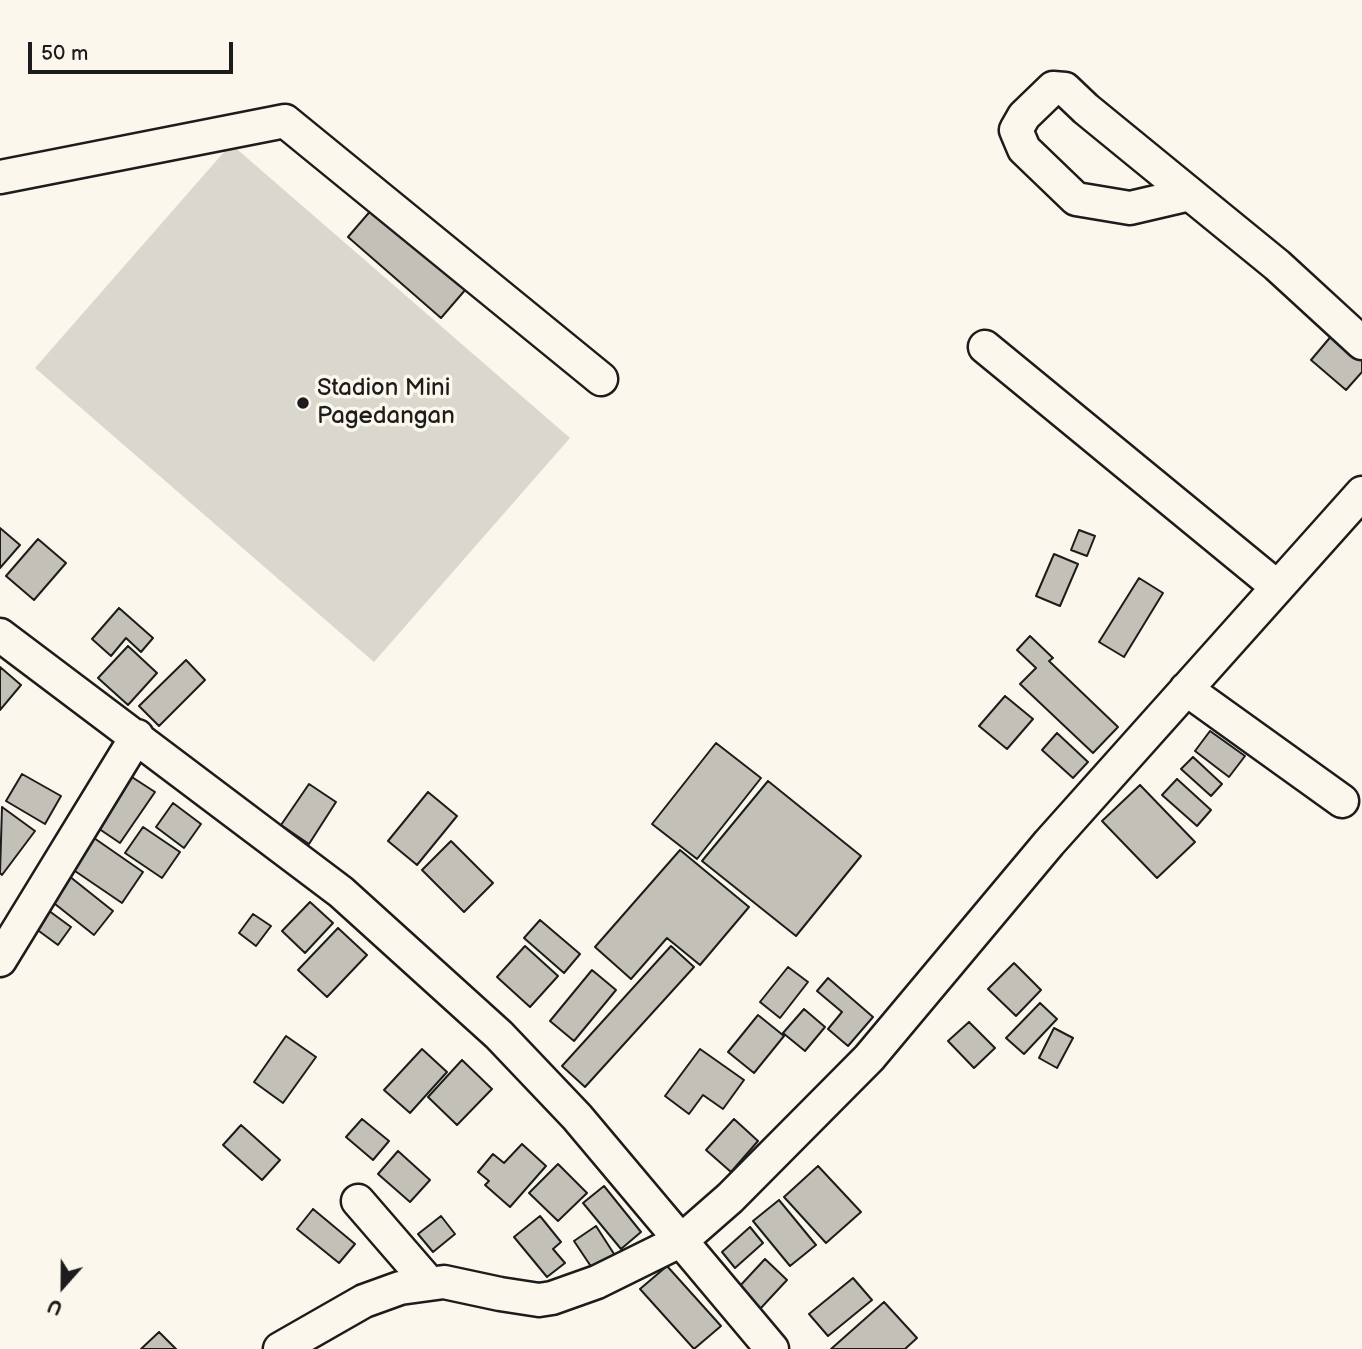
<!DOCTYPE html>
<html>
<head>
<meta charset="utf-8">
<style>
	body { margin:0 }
	#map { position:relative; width:1362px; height:1349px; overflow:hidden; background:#fbf7ec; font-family:"Balsamiq Sans",sans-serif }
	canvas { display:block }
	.north { position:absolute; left:28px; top:1251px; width:70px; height:70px; -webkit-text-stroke:5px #fbf7ec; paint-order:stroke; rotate:201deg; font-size:19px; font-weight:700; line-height:28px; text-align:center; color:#1c1c1c }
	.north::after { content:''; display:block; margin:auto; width:24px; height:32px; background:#1c1c1c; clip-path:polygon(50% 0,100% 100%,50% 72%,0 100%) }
	.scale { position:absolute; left:28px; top:42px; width:205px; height:32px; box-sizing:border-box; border:4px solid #1c1c1c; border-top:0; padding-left:9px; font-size:21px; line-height:24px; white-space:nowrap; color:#1c1c1c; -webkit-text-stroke:5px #fbf7ec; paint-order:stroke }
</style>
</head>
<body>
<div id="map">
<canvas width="1362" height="1349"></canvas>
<div class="north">U</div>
<div class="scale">50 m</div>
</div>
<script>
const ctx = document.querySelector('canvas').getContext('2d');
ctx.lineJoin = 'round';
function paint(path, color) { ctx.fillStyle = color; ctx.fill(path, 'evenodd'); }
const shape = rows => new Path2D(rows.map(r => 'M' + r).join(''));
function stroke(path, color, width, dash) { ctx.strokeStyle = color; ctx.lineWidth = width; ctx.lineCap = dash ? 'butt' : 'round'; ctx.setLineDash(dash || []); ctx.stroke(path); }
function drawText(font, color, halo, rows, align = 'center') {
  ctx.font = font + ' "Balsamiq Sans",sans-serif'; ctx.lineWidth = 7; ctx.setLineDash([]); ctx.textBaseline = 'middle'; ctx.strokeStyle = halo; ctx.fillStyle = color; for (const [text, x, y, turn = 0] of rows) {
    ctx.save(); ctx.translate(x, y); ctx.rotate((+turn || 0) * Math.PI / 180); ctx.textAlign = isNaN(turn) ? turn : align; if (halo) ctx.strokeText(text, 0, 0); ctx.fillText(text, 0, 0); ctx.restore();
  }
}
paint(shape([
	[231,144,570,438,374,662,35,368]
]), '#dad7ce');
const building = shape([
	[379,201,472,282,441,318,348,237,379,201],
	[1333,334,1362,359,1362,372,1346,390,1311,360,1333,334],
	[0,528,20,545,0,568,0,528],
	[1079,530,1095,536,1087,556,1071,550,1079,530],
	[38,539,66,563,34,600,6,576,38,539],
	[1054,554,1078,564,1060,606,1036,596,1054,554],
	[1139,578,1163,593,1124,657,1099,642,1139,578],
	[119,608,153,638,141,652,126,638,111,656,92,639,119,608],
	[1030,636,1053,658,1049,661,1118,727,1093,753,1020,684,1036,668,1017,650,1030,636],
	[128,646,157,673,128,705,98,678,128,646],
	[186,660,205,680,159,726,139,706,186,660],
	[0,667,21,685,0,710,0,667],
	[1005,696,1033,719,1007,749,979,726,1005,696],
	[1210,731,1245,756,1229,777,1195,751,1210,731],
	[1057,733,1088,762,1073,778,1042,750,1057,733],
	[716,743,761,778,697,859,652,824,716,743],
	[1193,757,1222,784,1211,796,1181,769,1193,757],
	[121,770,155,792,120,843,86,820,121,770],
	[22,774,61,796,45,824,6,801,22,774],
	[1177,779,1211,810,1197,826,1162,795,1177,779],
	[768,781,861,856,796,936,702,861,768,781],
	[309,784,336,802,309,844,281,825,309,784],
	[1140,785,1195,842,1157,878,1102,821,1140,785],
	[428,792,457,816,417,865,388,841,428,792],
	[173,803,201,824,184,848,156,827,173,803],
	[2,807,35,831,2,875,0,873,2,807],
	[143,827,180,852,162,878,125,853,143,827],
	[94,838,143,872,122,903,72,869,94,838],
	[451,841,493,883,464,912,422,870,451,841],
	[680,850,749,907,700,965,667,938,631,979,595,947,680,850],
	[64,872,113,911,94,935,45,896,64,872],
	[310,902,333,923,305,953,282,931,310,902],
	[41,905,71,927,58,945,28,923,41,905],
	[253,914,271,926,256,946,239,933,253,914],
	[540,920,580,954,564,973,524,938,540,920],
	[338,928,367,955,327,997,298,970,338,928],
	[525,946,558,976,530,1007,497,977,525,946],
	[671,946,694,967,585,1087,562,1066,671,946],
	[1014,963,1041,990,1016,1016,988,989,1014,963],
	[788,967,808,982,780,1018,760,1002,788,967],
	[592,970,616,990,574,1041,550,1021,592,970],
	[828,978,873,1017,848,1046,828,1029,842,1012,817,991,828,978],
	[1040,1003,1057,1019,1024,1054,1006,1038,1040,1003],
	[804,1009,825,1027,805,1051,783,1033,804,1009],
	[758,1015,784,1036,754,1073,728,1052,758,1015],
	[969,1022,995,1048,974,1068,948,1041,969,1022],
	[1054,1028,1073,1038,1057,1068,1039,1058,1054,1028],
	[286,1036,316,1057,283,1103,254,1082,286,1036],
	[422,1049,447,1072,410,1113,384,1090,422,1049],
	[700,1049,744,1080,723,1109,703,1095,689,1114,665,1096,700,1049],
	[462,1060,492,1089,457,1125,428,1097,462,1060],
	[362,1119,389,1141,373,1160,346,1137,362,1119],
	[734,1119,758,1141,731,1172,706,1150,734,1119],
	[241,1125,280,1160,262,1180,223,1145,241,1125],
	[522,1144,546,1166,510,1207,485,1185,489,1181,478,1172,493,1154,504,1163,522,1144],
	[398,1151,430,1180,410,1202,378,1174,398,1151],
	[558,1164,587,1193,558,1221,529,1193,558,1164],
	[818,1166,861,1212,826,1243,784,1197,818,1166],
	[604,1186,641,1232,621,1249,583,1203,604,1186],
	[779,1200,816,1245,790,1266,753,1221,779,1200],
	[313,1209,355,1244,339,1263,297,1229,313,1209],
	[441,1216,455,1234,433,1252,418,1234,441,1216],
	[540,1216,561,1242,553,1249,565,1263,547,1277,514,1237,540,1216],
	[596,1226,616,1257,594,1271,574,1241,596,1226],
	[750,1227,763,1243,735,1268,722,1252,750,1227],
	[765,1259,787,1280,760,1309,738,1288,765,1259],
	[667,1266,721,1326,694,1349,640,1289,667,1266],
	[853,1278,872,1300,828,1336,809,1314,853,1278],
	[884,1302,917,1338,905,1349,831,1349,884,1302],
	[159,1332,176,1349,141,1349,159,1332]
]);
paint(building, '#c3c0b8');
stroke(building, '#1c1c1c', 2);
const minor = shape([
	[0,177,285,121,601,379],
	[1190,194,1130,208,1076,199,1024,149,1016,130,1024,116,1053,88,1065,89,1086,109,1190,194,1277,265,1362,343],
	[985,347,1276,586],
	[0,635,341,892,499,1035,577,1117,772,1349],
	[1186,689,1342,801],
	[0,960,137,736],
	[358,1201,429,1283],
	[280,1349,364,1301,400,1288,444,1282,500,1294,539,1300,552,1298,597,1282,682,1240,730,1198,869,1058,1049,843,1362,493]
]);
stroke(minor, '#1c1c1c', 37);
stroke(minor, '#fbf7ec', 32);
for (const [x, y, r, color] of [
	[303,403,7,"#1c1c1c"]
]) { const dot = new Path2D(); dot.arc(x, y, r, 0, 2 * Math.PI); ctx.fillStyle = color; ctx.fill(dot); stroke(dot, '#fbf7ec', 2.5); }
drawText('24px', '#1c1c1c', '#fbf7ec', [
	["Stadion Mini",317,389],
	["Pagedangan",317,417]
], 'left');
</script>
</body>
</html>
